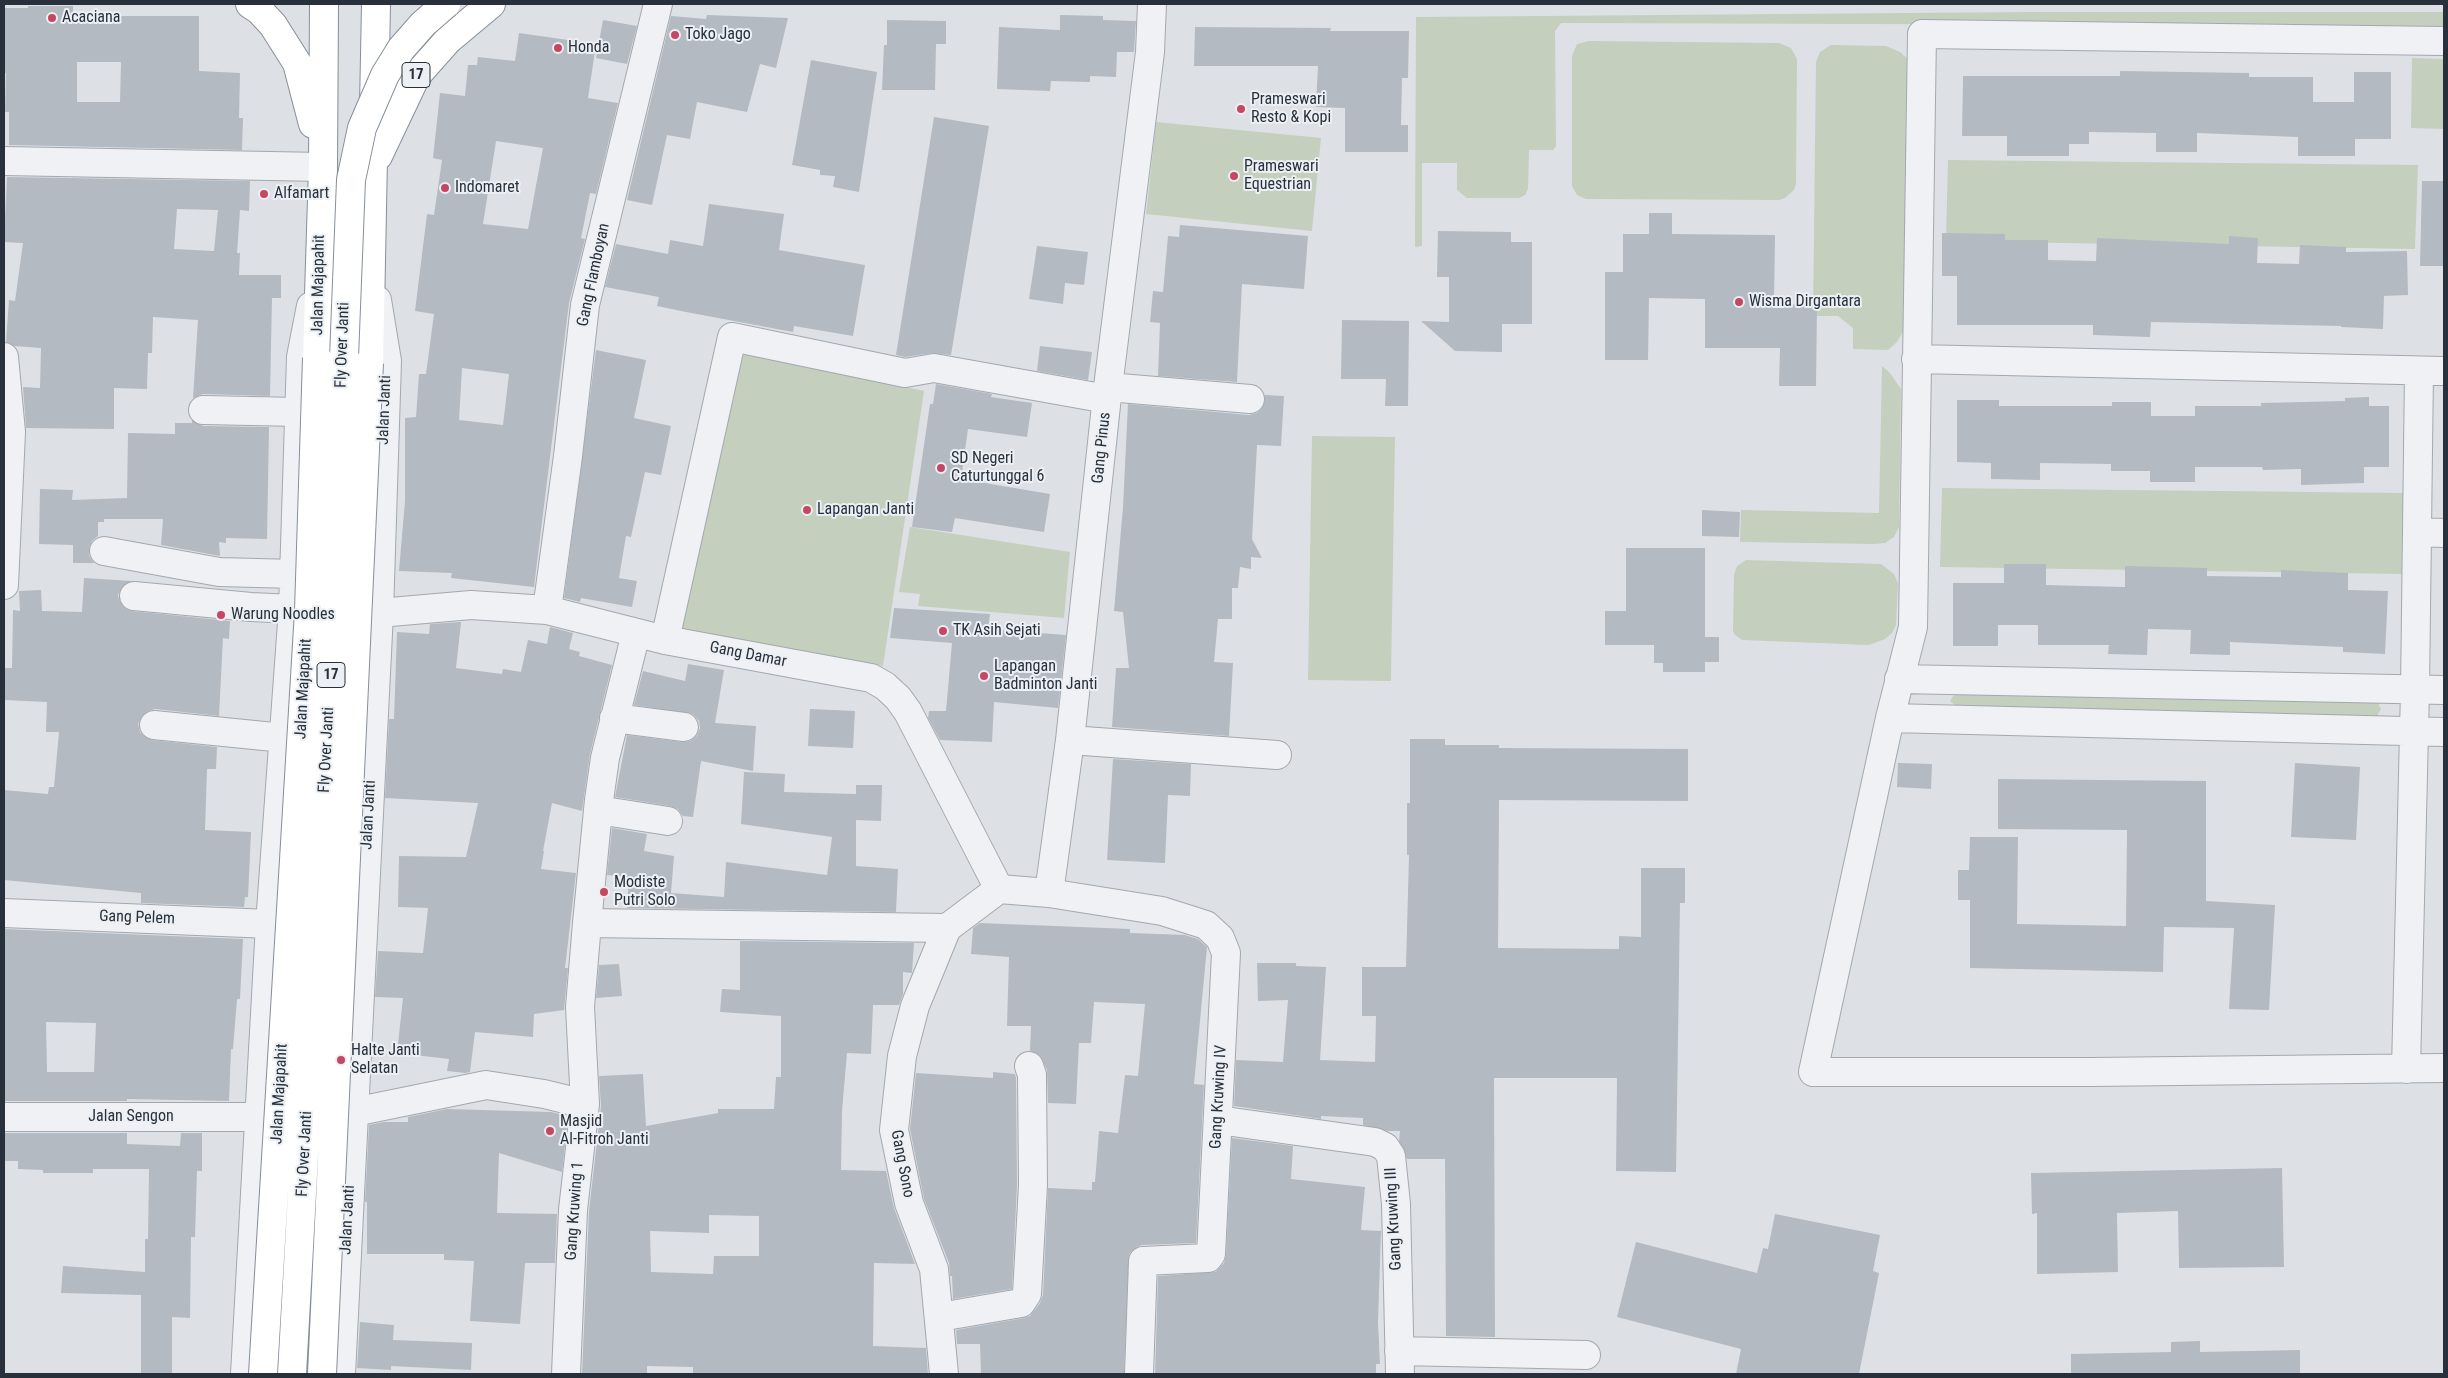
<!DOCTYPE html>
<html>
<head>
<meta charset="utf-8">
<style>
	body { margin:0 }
	#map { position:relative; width:2448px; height:1378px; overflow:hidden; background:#dde1e6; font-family:"Roboto Condensed",sans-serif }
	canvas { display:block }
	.frame { position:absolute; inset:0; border:5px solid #27303b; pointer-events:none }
</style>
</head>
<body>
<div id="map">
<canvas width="2448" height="1378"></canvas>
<div class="frame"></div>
</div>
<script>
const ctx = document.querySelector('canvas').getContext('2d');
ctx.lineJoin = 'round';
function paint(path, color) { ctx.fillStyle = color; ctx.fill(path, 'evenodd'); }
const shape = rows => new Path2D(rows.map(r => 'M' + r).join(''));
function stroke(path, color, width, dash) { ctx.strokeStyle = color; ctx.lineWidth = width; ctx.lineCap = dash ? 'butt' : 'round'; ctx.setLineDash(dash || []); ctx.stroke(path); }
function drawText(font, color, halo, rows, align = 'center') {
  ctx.font = font + ' "Roboto Condensed",sans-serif'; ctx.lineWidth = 4; ctx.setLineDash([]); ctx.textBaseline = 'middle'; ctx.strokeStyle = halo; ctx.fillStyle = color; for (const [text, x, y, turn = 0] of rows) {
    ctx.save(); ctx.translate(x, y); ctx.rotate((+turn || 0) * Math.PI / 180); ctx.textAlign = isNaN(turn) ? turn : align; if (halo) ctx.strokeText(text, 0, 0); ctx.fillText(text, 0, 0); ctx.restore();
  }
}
paint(shape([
	[2032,12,2444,12,2444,26,1561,23,1555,31,1556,146,1553,150,1529,150,1528,189,1525,195,1519,198,1467,198,1457,190,1457,163,1422,163,1422,246,1415,247,1416,17],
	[1589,41,1779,43,1791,48,1797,59,1796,184,1794,190,1785,198,1779,200,1586,199,1577,195,1572,186,1572,56,1577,44],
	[1831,45,1886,46,1900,52,1910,61,1904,330,1897,342,1888,350,1853,349,1853,328,1838,316,1813,316,1816,62,1820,52],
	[2412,58,2444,59,2444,129,2411,128],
	[1156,122,1321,138,1312,231,1146,214],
	[1948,160,2418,165,2415,249,1946,241],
	[743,351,924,391,883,666,681,630],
	[1882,366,1890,373,1901,389,1899,527,1894,537,1885,543,1874,544,1740,542,1741,510,1879,513],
	[1312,436,1395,437,1391,681,1308,680],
	[1942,488,2403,493,2402,574,1940,567],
	[910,527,1070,552,1064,618,918,606,920,594,899,592],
	[1746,560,1881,564,1894,574,1898,583,1896,625,1892,633,1885,639,1869,645,1742,640,1735,635,1733,631,1734,575,1737,566],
	[1959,693,2377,701,2381,709,2377,716,1959,709,1950,701,1954,695]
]), '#c4cfbe');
paint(shape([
	[28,6,73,6,73,16,199,16,199,71,240,73,239,118,243,118,242,150,9,145,9,112,5,112,6,73,4,73,4,8,28,8],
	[77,62,121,62,120,102,77,102],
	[707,15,788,18,776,68,760,64,747,112,697,102,690,139,667,135,652,205,627,200,671,16,706,19],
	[1060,15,1103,16,1103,20,1136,21,1134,52,1117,52,1116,77,1090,76,1090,82,1051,81,1050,91,997,89,999,27,1060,30],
	[603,20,637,26,627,64,596,58],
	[887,20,946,21,946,44,936,44,935,90,882,90,884,45,887,45],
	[1195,27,1331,28,1330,31,1409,31,1408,78,1402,78,1401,125,1408,125,1408,152,1345,152,1345,108,1316,107,1318,66,1194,66],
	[519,33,596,44,588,98,618,103,596,194,590,193,581,238,585,239,569,303,534,587,451,578,452,573,399,571,405,501,405,418,416,417,419,374,426,374,434,314,415,311,427,214,434,215,442,160,433,158,440,93,465,96,468,65,477,65,478,57,515,61],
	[496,141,543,148,528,229,483,224],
	[462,368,509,374,503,425,459,420],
	[811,60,877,72,859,192,833,187,835,176,820,175,820,170,792,165],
	[2120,71,2249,73,2249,77,2313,77,2313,102,2354,102,2354,72,2391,72,2391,139,2355,139,2355,156,2298,156,2298,137,2197,133,2197,152,2156,152,2156,133,2089,132,2089,144,2069,144,2069,156,2007,156,2007,136,1962,136,1963,76,2120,76],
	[934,117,989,126,951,355,932,353,905,357,896,355],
	[7,177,250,181,249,211,240,210,237,253,240,253,239,275,281,275,281,298,272,298,270,396,203,394,193,398,198,320,153,317,152,353,148,353,147,389,114,388,114,429,26,428,23,387,40,388,41,348,14,346,6,342,9,300,15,301,23,243,4,242],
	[177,209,218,210,214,251,174,249],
	[2422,181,2444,181,2444,266,2420,266],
	[709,204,784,214,779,250,865,265,853,336,794,326,793,332,686,312,657,306,659,297,605,287,616,244,668,254,670,240,703,246],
	[1649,213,1672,213,1672,234,1775,235,1774,304,1817,305,1816,386,1779,386,1780,348,1705,348,1705,299,1649,298,1648,360,1605,360,1605,272,1623,272,1623,234,1649,234],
	[1180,225,1308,236,1304,289,1242,284,1237,382,1158,376,1160,323,1150,322,1153,291,1163,292,1168,236,1179,237],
	[1438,231,1511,232,1511,242,1532,242,1532,324,1502,324,1502,352,1455,351,1421,321,1449,322,1449,277,1437,277],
	[1942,233,2005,234,2005,240,2048,240,2048,260,2096,261,2097,238,2229,244,2229,236,2258,238,2257,263,2299,264,2300,245,2346,247,2346,252,2407,251,2408,295,2384,296,2383,329,2341,327,2341,326,2151,322,2150,337,2093,335,2093,325,1957,325,1957,276,1942,276],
	[1037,246,1088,252,1084,285,1065,283,1063,304,1029,299],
	[1342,320,1409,321,1408,406,1385,406,1386,379,1341,379],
	[1040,346,1092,352,1088,380,1037,371],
	[596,350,646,360,634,418,671,426,661,475,645,472,631,537,626,536,619,578,637,581,632,607,581,598,580,602,564,598],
	[936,384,992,394,991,397,1032,403,1027,437,968,429,961,479,1050,494,1044,532,955,518,952,532,912,527,930,404,933,404],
	[1265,395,1284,396,1281,446,1257,445,1252,539,1262,558,1251,557,1251,569,1240,567,1238,588,1232,588,1232,619,1218,619,1214,662,1233,663,1229,736,1112,727,1116,668,1129,668,1123,612,1114,611,1123,507,1128,404,1249,415,1257,413,1262,408,1265,401],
	[2369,397,2369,406,2389,406,2389,467,2364,467,2364,483,2301,485,2301,469,2263,470,2262,467,2195,467,2195,482,2150,482,2150,471,2111,471,2111,464,2040,463,2040,480,1991,479,1991,463,1957,462,1957,400,1999,400,1999,406,2112,406,2112,402,2151,402,2151,416,2195,416,2195,406,2261,406,2261,403,2345,401,2345,398],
	[192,420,203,426,269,427,267,539,226,538,226,543,219,542,220,556,161,545,163,519,104,519,104,522,98,522,98,536,92,541,89,548,89,556,94,563,73,563,73,545,39,544,40,489,73,490,72,500,127,498,128,433,175,434,175,423,192,423],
	[1702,510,1740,512,1739,537,1702,536],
	[1626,548,1705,548,1705,637,1719,637,1719,662,1705,662,1705,672,1663,672,1663,663,1654,663,1654,645,1605,645,1605,611,1626,611],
	[2004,564,2046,564,2046,585,2125,587,2125,566,2207,568,2207,576,2281,577,2281,570,2348,573,2348,590,2388,591,2385,654,2343,652,2343,647,2230,642,2230,655,2190,654,2191,630,2148,629,2147,655,2108,654,2109,645,2038,645,2038,625,1998,625,1998,646,1953,646,1953,583,2004,583],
	[84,578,132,581,122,587,118,595,120,602,125,608,132,611,230,621,229,639,223,638,219,716,155,709,148,711,142,716,138,724,140,732,145,737,152,740,217,747,216,769,207,769,205,830,251,832,248,897,245,897,244,907,141,903,141,893,4,880,4,790,48,794,49,787,54,787,59,732,46,732,47,702,4,700,4,668,12,668,13,610,20,611,19,591,41,590,42,611,82,612],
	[894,608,990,614,988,629,1066,635,1058,708,994,702,992,742,940,740,928,718,929,711,946,711,952,643,890,638],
	[461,622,456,668,502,674,503,669,521,672,528,640,547,644,550,627,573,633,569,649,580,652,579,656,612,665,590,754,582,811,552,803,543,851,544,851,541,869,576,873,565,968,568,968,564,1010,534,1014,533,1037,475,1032,470,1072,465,1073,447,1071,449,1059,397,1053,403,998,375,997,378,951,423,953,428,908,398,907,399,856,466,857,478,803,385,798,389,719,394,719,397,632,429,634,430,624],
	[688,664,724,670,715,723,756,726,753,771,701,761,693,817,683,816,678,809,670,806,615,797,627,735,682,742,690,741,697,736,700,728,699,721,693,714,634,705,643,671,685,681],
	[810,709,855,711,853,748,808,746],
	[1410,739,1445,739,1445,745,1499,745,1499,748,1688,749,1688,801,1499,800,1498,948,1619,949,1619,936,1641,937,1641,868,1685,868,1685,903,1680,903,1676,1172,1616,1171,1617,1078,1494,1078,1495,1337,1446,1336,1445,1159,1407,1159,1399,1141,1400,1131,1388,1131,1363,1125,1363,1118,1321,1116,1321,1119,1234,1106,1236,1060,1283,1062,1288,1000,1258,1001,1257,963,1296,963,1296,966,1326,967,1320,1060,1375,1062,1376,1016,1362,1016,1362,967,1406,967,1409,855,1407,855,1407,803,1410,803],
	[1113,759,1191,764,1190,796,1168,795,1165,863,1107,860],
	[1898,763,1932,764,1931,789,1897,787],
	[2295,763,2360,767,2356,840,2291,837],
	[744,772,785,774,784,792,856,794,856,785,882,785,881,821,856,820,856,866,898,869,896,912,627,908,629,877,607,875,612,828,647,834,644,851,674,856,671,893,724,897,726,862,827,875,832,837,741,824],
	[1998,779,2206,781,2206,901,2275,905,2269,1010,2229,1009,2234,928,2164,927,2163,972,1970,968,1970,900,1958,900,1958,870,1969,870,1970,837,2018,837,2017,924,2126,926,2127,830,1998,829],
	[980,923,1130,929,1130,933,1185,935,1198,939,1207,947,1194,1084,1204,1085,1196,1243,1142,1245,1135,1248,1129,1254,1124,1374,981,1374,980,1344,957,1344,956,1330,1024,1318,1030,1316,1040,1303,1043,1295,1048,1188,1092,1190,1092,1182,1095,1182,1099,1131,1118,1133,1125,1075,1138,1076,1145,1004,1094,1002,1091,1043,1079,1043,1076,1104,1048,1103,1047,1070,1040,1055,1030,1051,1031,1026,1007,1026,1009,957,971,954,973,928],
	[4,929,243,939,240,999,237,999,233,1049,231,1049,229,1101,127,1099,127,1101,4,1101],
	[46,1022,96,1023,94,1072,47,1072],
	[740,941,914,943,912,973,903,972,903,994,899,1005,873,1005,871,1054,847,1053,842,1111,841,1170,886,1171,894,1208,915,1264,874,1263,873,1346,926,1348,928,1374,693,1374,693,1367,647,1366,647,1374,582,1374,589,1211,601,1106,599,1076,643,1074,646,1126,718,1113,718,1109,774,1109,776,1077,781,1077,781,1016,720,1012,722,989,740,990],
	[709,1215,759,1216,759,1256,714,1256,713,1274,651,1272,650,1231,709,1233],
	[619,964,622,996,596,998,599,965],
	[993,1072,1015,1074,1016,1078,1017,1185,1012,1289,953,1299,952,1276,950,1276,949,1263,924,1199,910,1129,916,1073,993,1078],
	[447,1109,551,1112,568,1116,562,1172,499,1153,497,1213,557,1214,555,1263,525,1263,520,1324,470,1321,474,1261,444,1260,444,1254,367,1254,367,1202,365,1202,369,1125,384,1122,408,1122,408,1117],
	[4,1133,127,1133,127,1144,180,1146,181,1133,202,1133,202,1171,197,1171,195,1237,191,1237,190,1318,172,1317,172,1374,141,1374,141,1295,61,1293,63,1266,145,1272,145,1239,148,1239,149,1169,93,1169,93,1173,43,1173,43,1170,18,1169,18,1161,4,1161],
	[1232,1138,1293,1146,1291,1179,1365,1187,1361,1230,1381,1231,1378,1322,1380,1364,1376,1364,1376,1374,1155,1374,1158,1276,1215,1272,1224,1263,1226,1255],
	[2282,1168,2284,1267,2179,1268,2178,1211,2117,1213,2118,1272,2037,1274,2037,1213,2032,1214,2031,1173],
	[1775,1214,1880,1235,1873,1271,1879,1273,1859,1374,1736,1374,1741,1349,1617,1317,1636,1242,1757,1273,1763,1248,1768,1249],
	[360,1322,394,1325,393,1340,472,1343,471,1370,391,1366,391,1370,357,1368],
	[2200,1341,2200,1352,2300,1350,2300,1374,2071,1374,2071,1354,2171,1352,2171,1342]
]), '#b4bac2');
const minor = shape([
	[2444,41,1922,34,1913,627,1890,718,1813,1072,2091,1072,2444,1068],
	[4,161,323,167],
	[4,357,11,432,4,585],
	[1916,359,2444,371],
	[1108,387,1250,399],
	[203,410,299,412],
	[2417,532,2444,533],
	[104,551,219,572,295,574],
	[134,596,251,607,293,609],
	[547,610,568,456,585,305,658,4],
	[379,613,471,605,547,610,665,640,871,678,885,686,898,698,908,712,999,889],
	[665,640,732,337,905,373,934,368,1107,399],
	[1899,679,2444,690],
	[614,718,684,727],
	[1890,718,2444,732],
	[154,725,284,738],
	[1070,740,1277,755],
	[598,810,668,821],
	[1049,893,1070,740,1108,387,1150,52,1152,4],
	[4,913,270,924],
	[587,923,947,928,999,889,1049,893,1162,911,1206,925,1220,938,1226,953,1211,1254,1208,1258,1143,1261,1139,1374],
	[2406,1069,2415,690,2419,371],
	[354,1112,486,1085,544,1094,585,1104],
	[4,1117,258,1117],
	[1218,1120,1375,1142,1385,1147,1391,1156,1396,1204,1400,1374],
	[940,1317,1021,1303,1027,1294,1033,1185,1032,1075,1029,1066],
	[1399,1351,1586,1355],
	[245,1374,270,924,293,609,301,357,311,306],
	[341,1374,379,613,387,361,377,300],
	[566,1374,573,1210,585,1104,580,1007,587,923,599,800,605,758,636,633],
	[944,1374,934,1269,909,1203,894,1130,902,1056,915,1006,947,928]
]);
const highway = shape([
	[250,4,259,10,273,25,297,63,313,124],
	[378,156,416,76,448,40,491,4],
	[317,358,323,167,324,4],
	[369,363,376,4]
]);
stroke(minor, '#a3a8af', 30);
stroke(highway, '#858f9b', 30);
stroke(minor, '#eff1f4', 28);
stroke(highway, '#fff', 28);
const highwayBridge = shape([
	[263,1374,309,611,317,358],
	[292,1374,334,612,351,180,362,128,385,75,401,49,423,24,446,4],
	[322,1374,369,363]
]);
stroke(highwayBridge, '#858f9b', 30, []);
stroke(highwayBridge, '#fff', 28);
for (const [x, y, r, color] of [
	[52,18,5,"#c64762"],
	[675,35,5,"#c64762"],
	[558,48,5,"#c64762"],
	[1241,109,5,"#c64762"],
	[1234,176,5,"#c64762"],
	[445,188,5,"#c64762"],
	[264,194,5,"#c64762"],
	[1739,302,5,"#c64762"],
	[941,468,5,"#c64762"],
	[807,510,5,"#c64762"],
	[221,615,5,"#c64762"],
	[943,631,5,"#c64762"],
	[984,676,5,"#c64762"],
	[604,892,5,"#c64762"],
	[341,1060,5,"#c64762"],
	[550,1131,5,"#c64762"]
]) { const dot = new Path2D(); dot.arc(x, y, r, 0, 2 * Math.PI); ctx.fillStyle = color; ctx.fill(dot); stroke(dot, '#ecf0f4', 2); }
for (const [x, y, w] of [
	[416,75,28],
	[331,675,28]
]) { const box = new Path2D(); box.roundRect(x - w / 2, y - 12.5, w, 25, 4); ctx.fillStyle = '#ecf0f4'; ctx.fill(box); stroke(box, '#27303b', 1); }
drawText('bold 15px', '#27303b', null, [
	["17",416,75],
	["17",331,675]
]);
drawText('16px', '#27303b', '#ecf0f4', [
	["Acaciana",62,18],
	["Toko Jago",685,35],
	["Honda",568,48],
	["Prameswari",1251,100],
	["Resto & Kopi",1251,118],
	["Prameswari",1244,167],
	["Equestrian",1244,185],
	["Indomaret",455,188],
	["Alfamart",274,194],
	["Wisma Dirgantara",1749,302],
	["SD Negeri",951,459],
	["Caturtunggal 6",951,477],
	["Lapangan Janti",817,510],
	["Warung Noodles",231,615],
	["TK Asih Sejati",953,631],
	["Lapangan",994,667],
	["Badminton Janti",994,685],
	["Modiste",614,883],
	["Putri Solo",614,901],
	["Halte Janti",351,1051],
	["Selatan",351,1069],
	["Masjid",560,1122],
	["Al-Fitroh Janti",560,1140]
], 'left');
drawText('16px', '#27303b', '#ecf0f4', [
	["Gang Flamboyan",594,275,-78],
	["Jalan Majapahit",319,285,-89],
	["Fly Over Janti",343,345,-88],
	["Jalan Janti",385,410,-88],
	["Gang Pinus",1102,448,-84],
	["Gang Damar",748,655,11],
	["Jalan Majapahit",304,689,-87],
	["Fly Over Janti",327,750,-87],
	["Jalan Janti",369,815,-87],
	["Gang Pelem",137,918,2],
	["Jalan Majapahit",280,1094,-87],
	["Gang Kruwing IV",1219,1097,-87],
	["Jalan Sengon",131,1117],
	["Fly Over Janti",305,1154,-87],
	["Gang Sono",902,1164,79],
	["Gang Kruwing 1",575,1211,-86],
	["Gang Kruwing III",1394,1219,-93],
	["Jalan Janti",348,1220,-87]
]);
</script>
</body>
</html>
